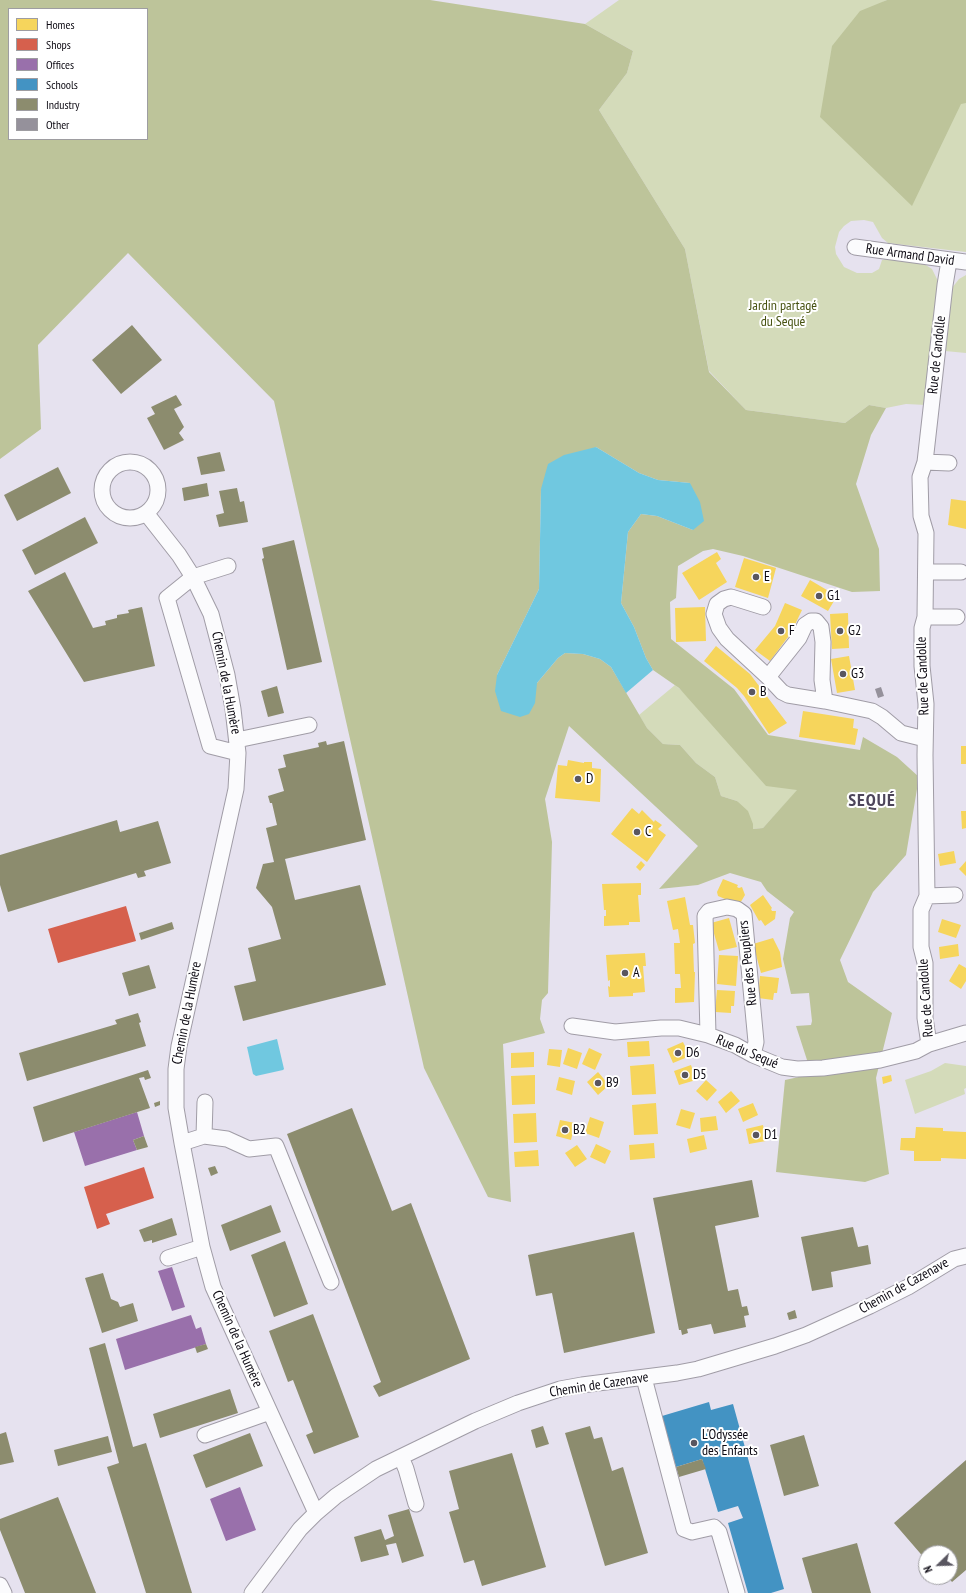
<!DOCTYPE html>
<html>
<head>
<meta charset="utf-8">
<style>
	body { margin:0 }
	#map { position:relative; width:966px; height:1593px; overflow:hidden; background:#e6e2ef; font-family:"PT Sans Narrow",sans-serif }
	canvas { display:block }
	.legend { position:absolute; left:8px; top:8px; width:140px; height:132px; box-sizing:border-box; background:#fff; border:1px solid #9e9da1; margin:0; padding:5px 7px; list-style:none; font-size:12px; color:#0d0a13 }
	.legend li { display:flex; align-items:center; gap:8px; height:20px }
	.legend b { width:20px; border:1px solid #9e9da1 }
	.north { position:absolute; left:918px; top:1545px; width:40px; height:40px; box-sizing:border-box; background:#fff; border:1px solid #9e9da1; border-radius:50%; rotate:247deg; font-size:11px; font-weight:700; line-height:16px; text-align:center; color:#0d0a13 }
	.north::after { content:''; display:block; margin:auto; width:14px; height:18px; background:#595660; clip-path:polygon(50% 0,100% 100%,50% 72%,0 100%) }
</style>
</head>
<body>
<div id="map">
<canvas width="966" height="1593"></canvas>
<ul class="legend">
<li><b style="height:11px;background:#f6d55c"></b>Homes</li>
<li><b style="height:11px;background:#d6604d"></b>Shops</li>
<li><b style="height:11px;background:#9970ab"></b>Offices</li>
<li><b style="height:11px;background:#4393c3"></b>Schools</li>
<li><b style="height:11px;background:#8c8c6e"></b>Industry</li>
<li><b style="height:11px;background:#95919b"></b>Other</li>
</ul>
<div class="north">N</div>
</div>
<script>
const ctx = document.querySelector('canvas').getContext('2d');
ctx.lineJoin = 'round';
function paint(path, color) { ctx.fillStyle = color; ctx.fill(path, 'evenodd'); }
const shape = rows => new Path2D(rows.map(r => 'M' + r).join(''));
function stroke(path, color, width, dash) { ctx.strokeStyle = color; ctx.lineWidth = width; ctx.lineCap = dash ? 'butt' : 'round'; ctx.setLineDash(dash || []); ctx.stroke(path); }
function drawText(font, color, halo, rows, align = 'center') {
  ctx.font = font + ' "PT Sans Narrow",sans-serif'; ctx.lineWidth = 4; ctx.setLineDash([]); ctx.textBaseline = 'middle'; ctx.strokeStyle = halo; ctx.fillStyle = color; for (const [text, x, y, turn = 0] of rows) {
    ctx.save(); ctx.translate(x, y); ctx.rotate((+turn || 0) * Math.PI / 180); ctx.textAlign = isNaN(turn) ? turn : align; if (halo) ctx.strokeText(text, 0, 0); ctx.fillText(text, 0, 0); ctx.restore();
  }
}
paint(shape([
	[619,0,887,0,883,2,966,23,966,252,888,243,882,238,873,222,864,220,851,221,844,226,839,232,835,247,836,254,844,267,857,273,872,273,879,269,882,260,891,258,921,262,932,269,939,283,926,405,906,404,886,408,869,405,845,423,746,410,709,371,685,249,599,110,627,73,633,51,585,24],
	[966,275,966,353,945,351,952,288,959,279],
	[675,685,798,790,763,828,753,829,737,801,721,796,715,777,696,763,680,745,663,744,647,728,639,715],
	[945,1063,966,1066,966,1088,964,1089,965,1094,915,1114,905,1080,931,1071]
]), '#d4dbba');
paint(shape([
	[0,0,430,0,585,24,633,51,627,73,599,110,685,249,709,372,746,410,845,423,869,405,886,408,871,435,856,484,879,549,880,591,852,592,743,556,713,549,703,551,678,566,676,598,670,602,671,639,734,689,768,735,860,750,863,737,897,757,919,777,906,855,873,892,840,960,848,982,892,1013,876,1078,889,1174,865,1182,776,1172,785,1080,808,1075,807,1060,796,1026,811,1025,812,1021,809,993,791,994,783,959,790,918,794,912,767,891,761,882,730,873,698,885,659,889,698,846,569,726,545,799,552,842,548,993,542,1000,540,1019,545,1033,503,1044,511,1202,488,1197,424,1068,274,401,128,253,38,345,41,429,0,459],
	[9,9,147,9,147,139,9,139],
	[596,447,639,473,658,480,690,483,693,530,657,516,641,514,628,532,621,603,634,627,646,658,653,670,679,688,766,786,797,790,763,828,753,829,753,824,748,811,737,801,721,796,715,777,696,763,680,745,663,744,647,728,611,667,600,659,583,654,565,653,558,658,537,683,497,675,539,589,541,489],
	[887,0,966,0,966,103,961,104,912,206,820,117,832,46,860,11]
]), '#bdc49a');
paint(shape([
	[596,447,639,473,658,480,690,483,700,502,704,521,693,530,657,516,641,514,628,532,621,603,634,627,646,658,653,670,626,693,611,667,600,659,583,654,565,653,558,658,537,683,535,703,529,714,520,717,501,711,495,691,497,675,539,589,541,489,548,464,564,455],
	[277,1039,284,1069,283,1070,256,1076,253,1074,247,1047]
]), '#70c8e0');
paint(shape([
	[951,499,966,501,966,529,948,525],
	[717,552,721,559,716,563,727,582,699,600,682,573],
	[744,558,776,568,768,598,735,587],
	[810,580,837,596,828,611,801,596],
	[785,603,802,610,791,633,770,661,755,650,775,626],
	[705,607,706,641,676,642,675,608],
	[848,613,849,648,832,649,830,614],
	[716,646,750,674,787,723,769,734,744,696,737,688,704,661],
	[849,656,855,690,837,693,831,659],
	[803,711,854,719,853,728,858,729,855,745,799,737],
	[961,746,966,746,966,764,961,764],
	[568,760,584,763,584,762,592,762,592,768,601,769,600,802,555,798,558,765,567,766],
	[632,808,639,814,642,810,654,822,655,820,662,825,658,829,666,835,647,862,611,834],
	[961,811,966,811,966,828,962,829],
	[954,851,956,863,940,866,938,854],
	[641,861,645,865,640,871,636,867],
	[966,861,966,876,959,869],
	[723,879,738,885,737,887,739,888,742,887,745,895,739,905,718,896,717,892],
	[641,883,641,895,638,895,640,922,629,922,629,925,604,926,604,916,606,916,606,910,604,910,602,884],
	[763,895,772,908,771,909,772,911,776,911,775,919,765,926,761,920,759,921,750,905],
	[685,897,690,925,693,925,695,943,693,944,694,972,695,972,694,1002,675,1003,675,988,681,988,680,974,675,974,674,943,680,943,678,929,673,930,667,901],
	[729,918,737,947,719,951,711,923],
	[942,919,961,925,956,938,938,932],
	[773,938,780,952,782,967,761,973,753,944],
	[958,944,959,956,940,959,939,947],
	[645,953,646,966,643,966,645,992,633,993,633,996,609,997,608,986,610,987,610,980,608,981,606,955],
	[719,955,738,956,736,986,717,984],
	[959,964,966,968,966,981,961,989,949,981],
	[760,976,779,978,777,993,774,993,773,1000,758,998],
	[717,990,735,991,734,1006,731,1006,731,1013,715,1012],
	[649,1041,650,1056,628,1057,627,1042],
	[683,1042,690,1056,673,1063,667,1049],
	[568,1048,582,1053,577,1069,563,1064],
	[589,1048,602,1054,595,1070,582,1064],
	[549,1049,562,1050,560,1067,547,1065],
	[534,1052,534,1067,511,1068,511,1053],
	[654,1064,656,1094,632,1095,630,1066],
	[691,1065,696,1080,679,1085,674,1071],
	[598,1072,609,1085,598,1095,587,1082],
	[535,1075,535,1104,512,1105,511,1076],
	[891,1075,892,1081,883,1084,882,1077],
	[559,1077,575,1081,572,1095,556,1090],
	[706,1080,717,1090,707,1101,696,1091],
	[731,1091,740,1101,726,1113,718,1102],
	[656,1103,658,1134,634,1135,632,1105],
	[753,1103,758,1115,743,1122,738,1109],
	[681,1109,695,1113,690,1129,676,1125],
	[536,1113,537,1142,514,1143,513,1114],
	[716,1116,718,1130,701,1132,700,1118],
	[590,1117,604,1122,599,1138,585,1133],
	[560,1120,575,1123,571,1140,556,1136],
	[763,1125,766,1141,749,1144,746,1129],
	[916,1127,943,1128,943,1131,966,1132,966,1159,941,1158,941,1161,914,1161,914,1151,900,1150,901,1138,915,1138],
	[704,1135,707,1149,690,1153,687,1139],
	[654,1143,655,1158,630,1160,629,1145],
	[596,1144,611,1151,605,1164,590,1157],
	[577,1145,587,1159,575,1167,565,1153],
	[538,1150,539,1166,515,1167,514,1152]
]), '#f6d55c');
paint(shape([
	[126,906,136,941,58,963,48,929],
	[144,1167,154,1198,106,1214,110,1224,97,1229,84,1187]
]), '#d6604d');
paint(shape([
	[137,1112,144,1136,133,1140,137,1150,85,1166,74,1132],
	[172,1267,185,1307,172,1311,158,1271],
	[191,1315,196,1329,201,1327,206,1344,125,1370,116,1339],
	[240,1487,256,1530,226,1541,210,1499]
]), '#9970ab');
paint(shape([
	[709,1402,711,1410,733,1404,784,1589,771,1593,748,1593,728,1523,743,1518,738,1506,718,1512,702,1459,676,1467,662,1416]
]), '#4393c3');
paint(shape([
	[132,325,162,360,121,394,92,360],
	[176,395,182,405,174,409,184,427,179,433,184,440,164,450,147,418,155,414,151,407],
	[220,452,225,471,201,475,197,457],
	[58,467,71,493,17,521,4,495],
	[207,483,209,496,184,501,182,488],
	[237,488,240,502,244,501,248,522,219,527,216,515,224,513,219,491],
	[85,517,98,543,35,575,22,550],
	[294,540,322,662,287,670,262,559,264,558,262,548],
	[65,572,93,628,106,625,105,621,117,618,117,615,129,613,128,610,142,607,155,666,84,682,28,591],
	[277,686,284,713,268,717,261,691],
	[326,741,327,745,344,741,366,840,285,859,295,900,360,885,386,985,243,1021,234,986,256,981,248,948,281,939,272,907,256,888,263,864,274,862,266,828,277,825,272,803,270,803,268,796,284,791,278,769,286,767,283,755,319,747,318,743],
	[117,820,120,832,158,821,171,863,144,871,146,876,138,878,136,873,8,912,0,885,0,855],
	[172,922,174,929,141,940,139,933],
	[149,965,156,988,129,996,122,973],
	[138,1013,141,1022,139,1023,146,1046,27,1081,19,1053,117,1024,115,1020],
	[148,1070,151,1078,145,1080,144,1077,139,1078,150,1108,43,1142,33,1107],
	[160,1101,160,1105,155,1107,154,1103],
	[352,1108,392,1211,411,1203,470,1359,379,1397,373,1386,381,1382,287,1134],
	[144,1136,148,1147,137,1150,133,1140],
	[215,1166,218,1173,211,1176,208,1168],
	[752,1180,759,1217,715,1226,728,1291,738,1289,742,1307,747,1306,749,1315,744,1316,746,1327,714,1334,711,1324,687,1329,688,1333,682,1335,681,1330,679,1330,653,1198],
	[271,1205,281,1232,230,1251,221,1225],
	[172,1218,177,1235,152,1243,152,1240,144,1242,139,1230],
	[853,1227,858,1247,868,1245,871,1264,831,1272,833,1287,812,1291,801,1237],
	[634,1232,655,1333,564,1353,552,1293,536,1296,528,1255],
	[285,1241,308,1304,274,1317,251,1255],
	[103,1273,111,1299,118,1302,120,1307,133,1303,138,1321,102,1333,85,1278],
	[795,1310,797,1318,789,1320,787,1313],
	[313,1314,359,1437,314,1454,306,1435,313,1432,293,1380,288,1382,269,1331],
	[105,1343,133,1447,146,1443,192,1593,146,1593,107,1467,119,1463,89,1348],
	[206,1344,208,1349,197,1353,195,1347],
	[230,1389,238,1413,160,1438,153,1414],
	[543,1426,549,1444,536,1448,531,1430],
	[590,1426,594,1439,602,1437,612,1471,623,1467,648,1553,605,1566,565,1433],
	[6,1432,14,1462,0,1465,0,1434],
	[250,1433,263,1466,206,1488,193,1455],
	[804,1435,819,1486,784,1496,770,1445],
	[108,1436,112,1452,58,1466,54,1450],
	[512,1453,546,1567,482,1586,474,1560,464,1563,449,1512,459,1509,449,1471],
	[702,1459,706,1469,679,1477,676,1467],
	[966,1460,966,1570,952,1582,948,1577,944,1580,941,1577,950,1577,950,1553,926,1553,926,1560,894,1523],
	[58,1497,96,1593,25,1593,0,1530,0,1519],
	[409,1509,424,1556,402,1563,396,1543,386,1545,389,1555,361,1562,354,1537,381,1529,385,1540,394,1536,388,1515],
	[857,1543,871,1593,812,1593,802,1558]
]), '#8c8c6e');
paint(shape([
	[881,687,884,696,878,698,875,689]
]), '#95919b');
const minor = shape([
	[855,247,966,262],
	'102 490a28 28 0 1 1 56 0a28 28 0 1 1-56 0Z',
	[925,462,949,463],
	[146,513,179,555,193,577,211,614,227,675,233,709,238,753,236,789,179,1046,176,1069,176,1108,182,1143,202,1247,213,1287,316,1513],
	[228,566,193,577,167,598,210,746,238,753],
	[926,572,961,572],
	[763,607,731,597,724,599,717,604,714,614,719,628,727,639,768,677,782,692,788,695,825,701,872,711,882,717,901,733,925,739],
	[925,617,957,617],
	[768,677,799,638,805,625,811,621,816,621,821,627,823,642,822,680,825,701],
	[237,740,309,725],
	[927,896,955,895],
	[572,1026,615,1032,661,1028,679,1028,708,1035,735,1045,753,1055,782,1067,797,1069,823,1068,880,1060,916,1051,929,1044,966,1033],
	[708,1035,705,916,709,911,727,907,737,909,744,914,756,1042,753,1055],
	[929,1044,925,1018,925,963,921,947,921,910,927,896,925,755,926,704,922,666,922,628,925,617,926,533,921,516,920,477,925,462,945,285,949,261],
	[204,1136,205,1102],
	[182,1143,204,1136,227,1139,249,1149,276,1146,331,1282],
	[168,1258,202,1247],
	[644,1378,684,1529,692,1532,714,1527,719,1532,737,1593],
	[205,1435,270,1412],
	[401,1457,406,1469,416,1504],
	[0,1585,4,1593],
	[252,1593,300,1529,316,1513,336,1496,376,1469,475,1421,518,1403,560,1389,582,1385,677,1373,698,1369,775,1346,806,1335,870,1306,908,1287,954,1259,966,1256]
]);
stroke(minor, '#a09ca6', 17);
stroke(minor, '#fbfbfd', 15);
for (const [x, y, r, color] of [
	[756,577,4,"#595660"],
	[819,596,4,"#595660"],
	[781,631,4,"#595660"],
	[840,631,4,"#595660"],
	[843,674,4,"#595660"],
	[752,692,4,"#595660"],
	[578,779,4,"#595660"],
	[637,832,4,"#595660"],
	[625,973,4,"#595660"],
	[678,1053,4,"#595660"],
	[685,1075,4,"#595660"],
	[598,1083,4,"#595660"],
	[565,1130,4,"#595660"],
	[756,1135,4,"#595660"],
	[694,1443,4,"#595660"]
]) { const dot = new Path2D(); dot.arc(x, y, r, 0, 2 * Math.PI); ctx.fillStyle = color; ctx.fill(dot); stroke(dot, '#fff', 1.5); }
drawText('14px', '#0d0a13', '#fff', [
	["Rue Armand David",910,255,8],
	["Rue de Candolle",937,355,-84],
	["Rue de Candolle",923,676,-92],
	["Chemin de la Humère",226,683,79],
	["Rue des Peupliers",748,963,-96],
	["Rue de Candolle",926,998,-94],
	["Chemin de la Humère",187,1013,-79],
	["Rue du Sequé",747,1052,23],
	["Chemin de Cazenave",904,1286,-29],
	["Chemin de la Humère",237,1339,66],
	["Chemin de Cazenave",599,1385,-9]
]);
drawText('14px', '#475211', '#fff', [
	["Jardin partagé",783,306],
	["du Sequé",783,322]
]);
drawText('14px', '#0d0a13', '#fff', [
	["E",764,577],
	["G1",827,596],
	["F",789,631],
	["G2",848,631],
	["G3",851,674],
	["B",760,692],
	["D",586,779],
	["C",645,832],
	["A",633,973],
	["D6",686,1053],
	["D5",693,1075],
	["B9",606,1083],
	["B2",573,1130],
	["D1",764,1135],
	["L'Odyssée",702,1435],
	["des Enfants",702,1451]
], 'left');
ctx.letterSpacing = '1px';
drawText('bold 18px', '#4d455a', '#fff', [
	["SEQUÉ",872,801]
]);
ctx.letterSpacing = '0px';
</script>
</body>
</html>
